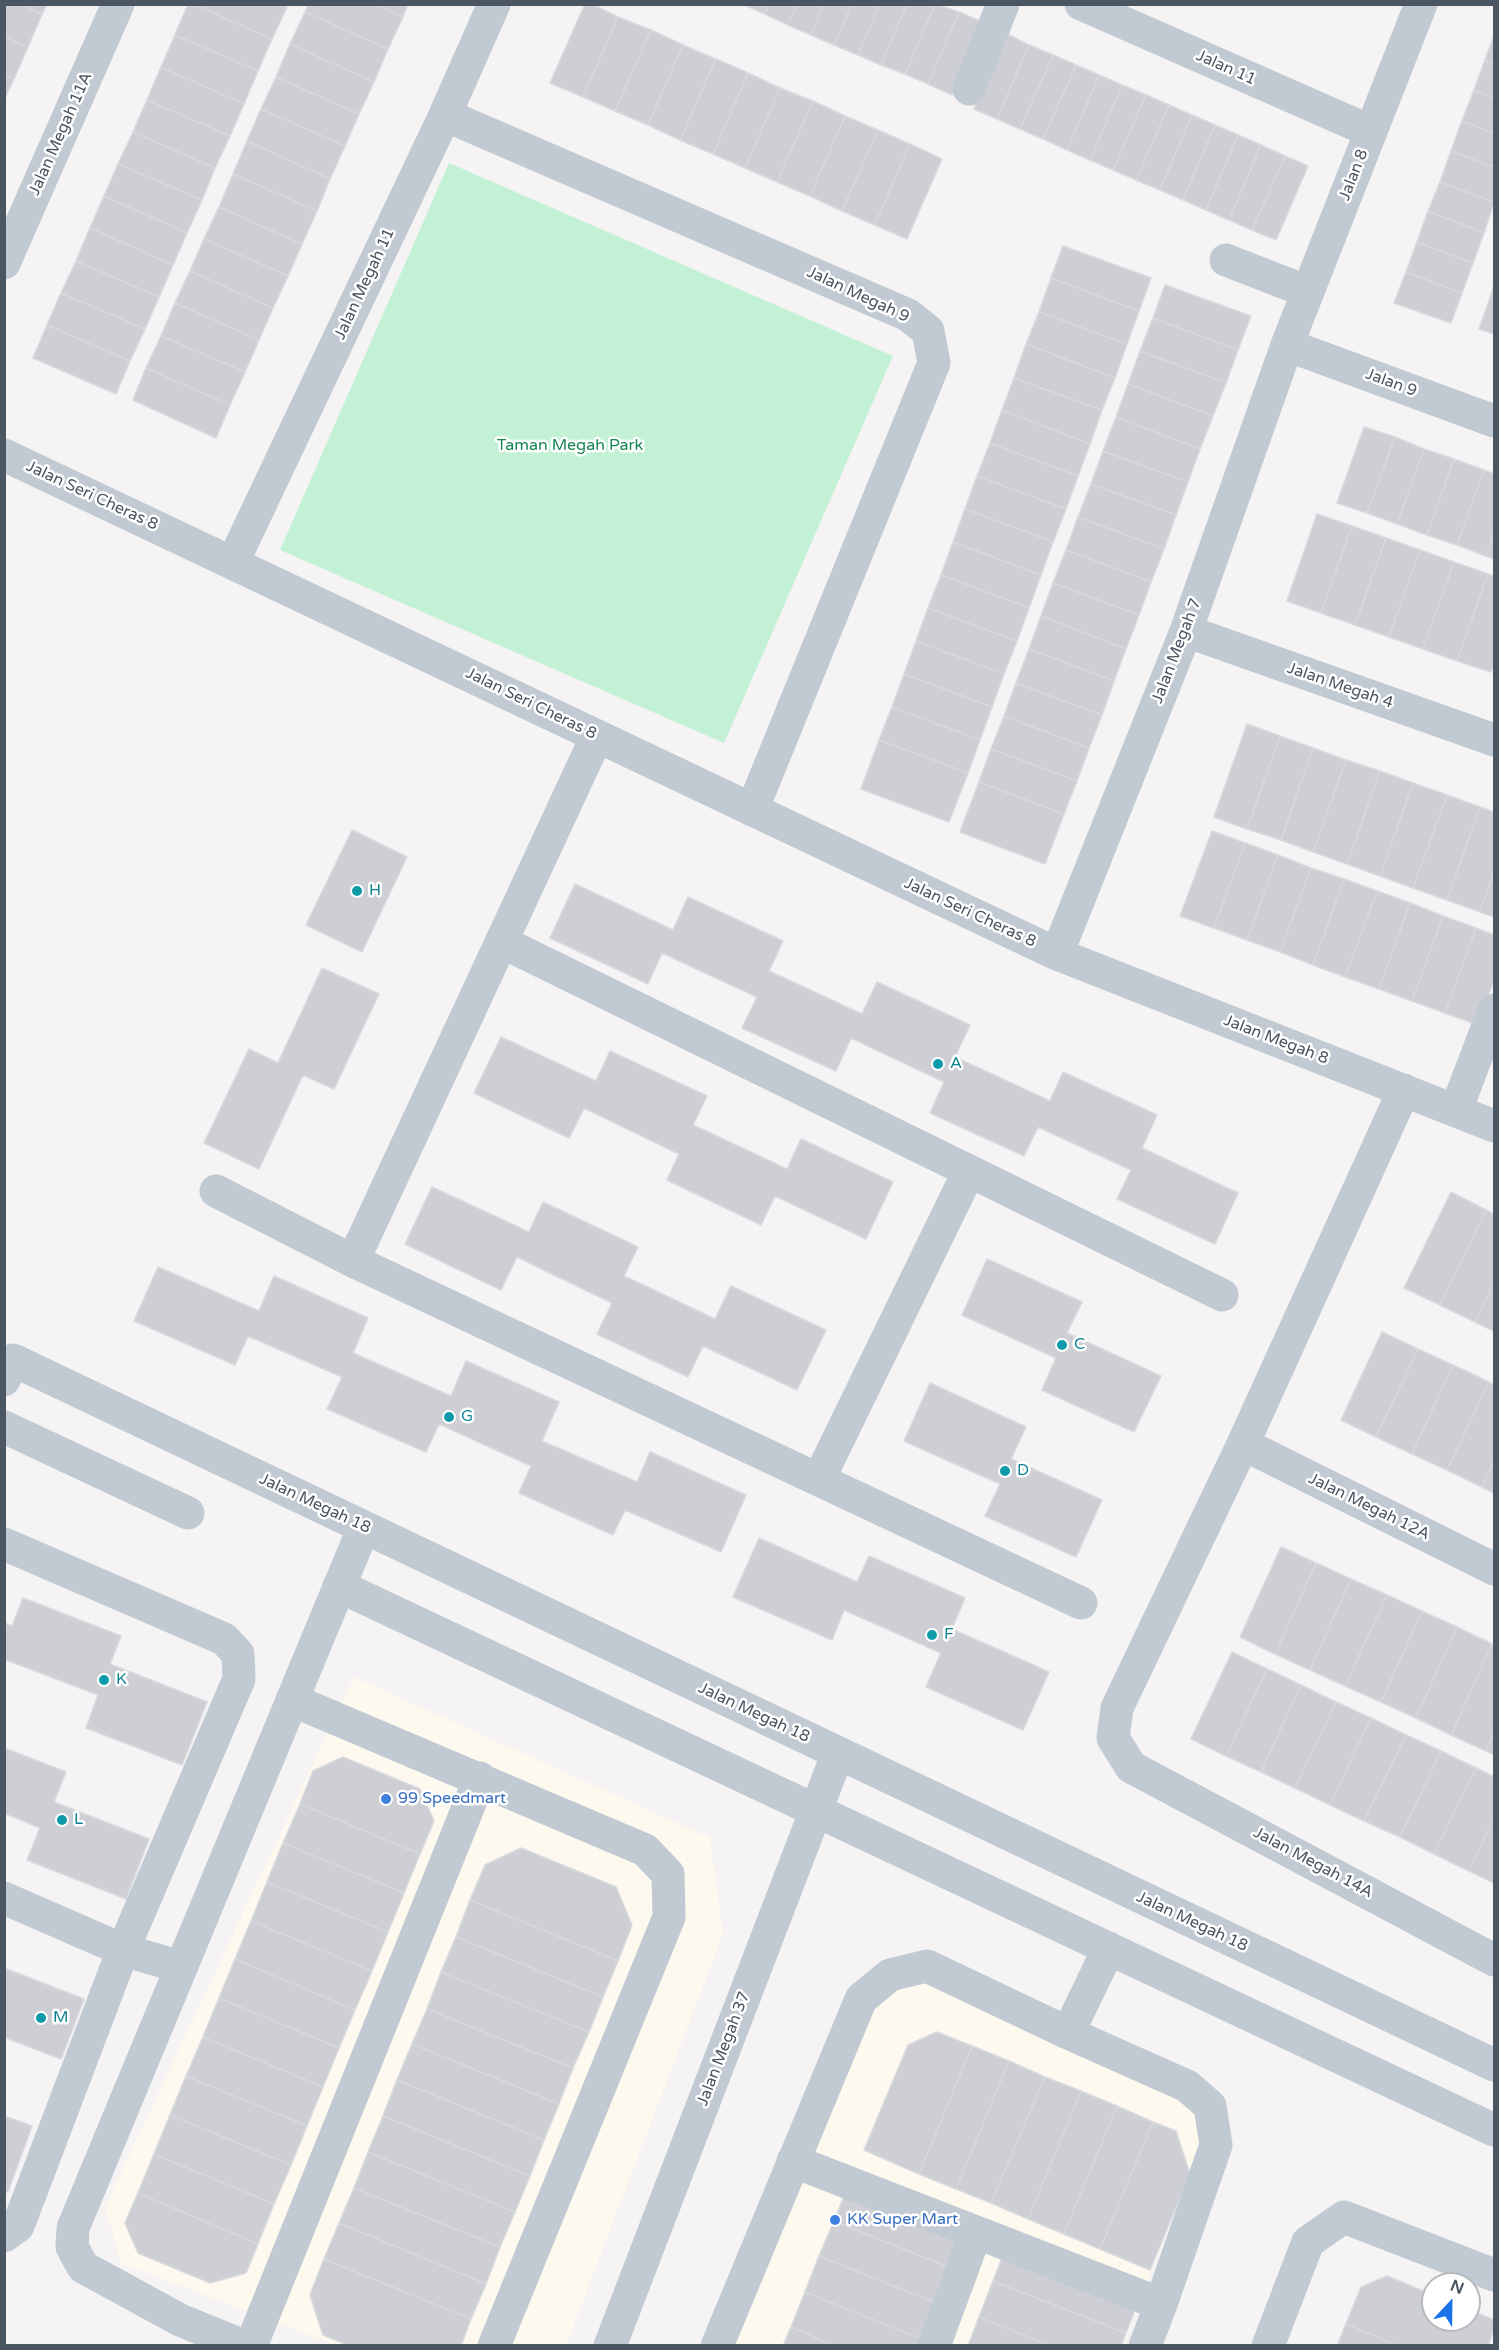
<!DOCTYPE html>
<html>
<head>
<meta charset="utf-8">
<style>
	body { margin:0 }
	#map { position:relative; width:1499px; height:2350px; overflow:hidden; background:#f5f3f3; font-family:"Varela Round",sans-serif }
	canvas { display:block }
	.frame { position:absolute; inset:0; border:6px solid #4a5661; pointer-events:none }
	.north { position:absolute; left:1421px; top:2272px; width:60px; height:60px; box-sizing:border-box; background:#fff; border:2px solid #b7bbc0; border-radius:50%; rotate:22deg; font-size:16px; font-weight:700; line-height:24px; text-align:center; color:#4a5661 }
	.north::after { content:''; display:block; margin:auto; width:21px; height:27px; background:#1a73e8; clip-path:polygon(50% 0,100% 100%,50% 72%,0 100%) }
</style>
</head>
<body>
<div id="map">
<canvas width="1499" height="2350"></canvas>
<div class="frame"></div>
<div class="north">N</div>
</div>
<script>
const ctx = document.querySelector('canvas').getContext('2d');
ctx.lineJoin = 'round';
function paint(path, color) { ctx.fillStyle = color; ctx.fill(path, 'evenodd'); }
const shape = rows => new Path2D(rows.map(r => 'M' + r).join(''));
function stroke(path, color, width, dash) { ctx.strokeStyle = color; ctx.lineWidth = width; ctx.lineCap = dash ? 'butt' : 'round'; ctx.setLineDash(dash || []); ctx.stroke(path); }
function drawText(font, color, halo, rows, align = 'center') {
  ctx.font = font + ' "Varela Round",sans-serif'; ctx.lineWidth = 5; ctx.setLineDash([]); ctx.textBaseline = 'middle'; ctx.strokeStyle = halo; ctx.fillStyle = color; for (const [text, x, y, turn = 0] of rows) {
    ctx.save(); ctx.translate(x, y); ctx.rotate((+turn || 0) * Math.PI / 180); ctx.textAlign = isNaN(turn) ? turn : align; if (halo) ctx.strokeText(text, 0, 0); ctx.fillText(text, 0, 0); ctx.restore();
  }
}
paint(shape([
	[354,1677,710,1838,723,1934,566,2345,335,2345,121,2263,105,2207],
	[926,1982,1185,2100,1197,2112,1201,2144,1123,2345,732,2346,872,2006,897,1989]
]), '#fdf9ef');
paint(shape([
	[449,163,893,356,724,743,280,550]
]), '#c3f1d5');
const building = shape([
	[4,4,20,4,42,14,28,47,4,36,4,4],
	[20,4,47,4,42,14,20,4],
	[188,4,193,4,272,39,258,71,175,35,188,4],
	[193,4,281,4,287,7,272,39,193,4],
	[308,4,374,4,403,17,388,49,305,12,308,4],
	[374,4,408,4,403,17,374,4],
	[585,4,591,4,618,17,583,97,550,83,585,4],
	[742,4,769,4,765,14,742,4],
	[769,4,797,4,788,25,765,14,769,4],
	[797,4,824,4,811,35,788,25,797,4],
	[824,4,852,4,834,45,811,35,824,4],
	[852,4,880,4,858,55,834,45,852,4],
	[880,4,907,4,881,65,858,55,880,4],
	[907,4,935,4,905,74,881,65,907,4],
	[935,4,959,12,928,84,905,74,935,4],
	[305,12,388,49,374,82,290,44,305,12],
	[959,12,982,22,952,95,928,84,959,12],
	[618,17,651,30,615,111,583,97,618,17],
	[651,30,683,45,648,125,615,111,651,30],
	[1007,34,1029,45,997,119,974,109,1007,34],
	[175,35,258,71,244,104,161,67,175,35],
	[1494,35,1494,64,1485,60,1494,35],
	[4,36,28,47,14,79,4,75,4,36],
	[290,44,374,82,359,114,276,77,290,44],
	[683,45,716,59,680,140,648,125,683,45],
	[1029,45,1053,55,1020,129,997,119,1029,45],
	[1053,55,1076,65,1043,139,1020,129,1053,55],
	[716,59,748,73,713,154,680,140,716,59],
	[1485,60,1494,64,1494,98,1474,90,1485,60],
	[1076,65,1099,75,1067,150,1043,139,1076,65],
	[161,67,244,104,230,136,147,100,161,67],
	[748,73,780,88,745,168,713,154,748,73],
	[4,75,14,79,4,100,4,75],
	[1099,75,1122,85,1090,160,1067,150,1099,75],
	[276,77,359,114,345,146,261,109,276,77],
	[1122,85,1146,95,1113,170,1090,160,1122,85],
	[780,88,813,101,777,182,745,168,780,88],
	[1474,90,1494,98,1494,133,1462,121,1474,90],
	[1146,95,1169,105,1136,180,1113,170,1146,95],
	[147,100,230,136,215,168,133,132,147,100],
	[813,101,845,116,810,196,777,182,813,101],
	[1169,105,1192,115,1160,190,1136,180,1169,105],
	[261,109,345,146,330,179,247,141,261,109],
	[1192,115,1215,125,1183,200,1160,190,1192,115],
	[845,116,878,130,842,211,810,196,845,116],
	[1462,121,1494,133,1494,167,1451,151,1462,121],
	[1215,125,1238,135,1206,210,1183,200,1215,125],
	[878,130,910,144,875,225,842,211,878,130],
	[133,132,215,168,202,200,118,164,133,132],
	[1238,135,1261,145,1229,220,1206,210,1238,135],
	[247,141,330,179,317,211,233,174,247,141],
	[910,144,942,159,907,239,875,225,910,144],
	[1261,145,1285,156,1252,230,1229,220,1261,145],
	[1451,151,1494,167,1494,202,1440,182,1451,151],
	[1285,156,1308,166,1276,240,1252,230,1285,156],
	[118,164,202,200,187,233,104,196,118,164],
	[233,174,317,211,302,244,219,207,233,174],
	[1440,182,1494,202,1484,233,1428,211,1440,182],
	[104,196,187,233,173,265,90,228,104,196],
	[219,207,302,244,288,276,204,239,219,207],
	[1428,211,1484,233,1473,263,1417,242,1428,211],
	[90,228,173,265,159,297,76,261,90,228],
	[204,239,288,276,273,308,190,271,204,239],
	[1417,242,1473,263,1462,293,1406,272,1417,242],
	[1063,246,1151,278,1139,311,1051,278,1063,246],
	[76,261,159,297,145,329,61,293,76,261],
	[190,271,273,308,259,340,175,303,190,271],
	[1406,272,1462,293,1451,323,1394,303,1406,272],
	[1051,278,1139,311,1127,344,1039,312,1051,278],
	[1165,285,1251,316,1238,350,1153,318,1165,285],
	[1494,285,1494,300,1490,298,1494,285],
	[61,293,145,329,130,361,47,325,61,293],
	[1490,298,1494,300,1494,334,1479,329,1490,298],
	[175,303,259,340,245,372,161,336,175,303],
	[1039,312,1127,344,1115,378,1026,344,1039,312],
	[1153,318,1238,350,1226,383,1140,351,1153,318],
	[47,325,130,361,116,394,33,358,47,325],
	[161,336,245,372,230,405,146,368,161,336],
	[1026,344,1115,378,1102,410,1014,378,1026,344],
	[1140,351,1226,383,1213,416,1128,384,1140,351],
	[146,368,230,405,216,438,133,400,146,368],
	[1014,378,1102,410,1090,444,1002,410,1014,378],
	[1128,384,1213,416,1200,449,1116,417,1128,384],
	[1002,410,1090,444,1078,476,990,443,1002,410],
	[1116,417,1200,449,1188,482,1103,451,1116,417],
	[1364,427,1395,437,1367,513,1337,503,1364,427],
	[1395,437,1424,449,1397,524,1367,513,1395,437],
	[990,443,1078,476,1066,509,977,476,990,443],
	[1424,449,1454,459,1427,535,1397,524,1424,449],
	[1103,451,1188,482,1176,515,1091,484,1103,451],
	[1454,459,1484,470,1457,545,1427,535,1454,459],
	[1484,470,1494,474,1494,533,1486,556,1457,545,1484,470],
	[977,476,1066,509,1053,542,965,509,977,476],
	[1091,484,1176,515,1164,549,1078,517,1091,484],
	[965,509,1053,542,1041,575,953,542,965,509],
	[1317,514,1352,526,1321,613,1287,601,1317,514],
	[1078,517,1164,549,1151,582,1066,550,1078,517],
	[1352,526,1386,538,1355,625,1321,613,1352,526],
	[1494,533,1494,559,1486,556,1494,533],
	[1386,538,1420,550,1389,637,1355,625,1386,538],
	[953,542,1041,575,1029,608,941,575,953,542],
	[1066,550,1151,582,1139,615,1053,583,1066,550],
	[1420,550,1454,562,1423,649,1389,637,1420,550],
	[1454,562,1488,574,1457,661,1423,649,1454,562],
	[1488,574,1494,576,1494,663,1491,672,1457,661,1488,574],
	[941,575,1029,608,1017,641,928,608,941,575],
	[1053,583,1139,615,1126,649,1041,616,1053,583],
	[928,608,1017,641,1004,674,916,641,928,608],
	[1041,616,1126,649,1114,681,1029,649,1041,616],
	[916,641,1004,674,992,707,904,674,916,641],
	[1029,649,1114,681,1102,715,1016,683,1029,649],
	[904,674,992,707,980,740,892,707,904,674],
	[1016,683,1102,715,1089,748,1004,716,1016,683],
	[892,707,980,740,968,773,879,740,892,707],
	[1004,716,1089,748,1077,781,991,749,1004,716],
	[1247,724,1280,736,1247,829,1214,817,1247,724],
	[1280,736,1313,748,1281,840,1247,829,1280,736],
	[879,740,968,773,949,822,861,789,879,740],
	[1313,748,1346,760,1313,852,1281,840,1313,748],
	[991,749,1077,781,1064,814,979,782,991,749],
	[1346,760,1380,771,1347,864,1313,852,1346,760],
	[1380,771,1413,783,1380,876,1347,864,1380,771],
	[979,782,1064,814,1045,864,960,832,979,782],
	[1413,783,1447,795,1413,888,1380,876,1413,783],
	[1447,795,1480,807,1447,900,1413,888,1447,795],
	[1480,807,1494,812,1494,871,1480,912,1447,900,1480,807],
	[352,830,407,857,362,952,306,925,352,830],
	[1212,831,1245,843,1214,928,1180,916,1212,831],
	[1245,843,1278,855,1247,940,1214,928,1245,843],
	[1278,855,1311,868,1280,952,1247,940,1278,855],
	[1311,868,1344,879,1313,965,1280,952,1311,868],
	[1494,871,1494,917,1480,912,1494,871],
	[1344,879,1377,891,1345,977,1313,965,1344,879],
	[575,884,673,930,688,897,783,941,769,971,862,1014,877,982,970,1025,955,1057,1050,1101,1063,1072,1157,1115,1142,1148,1238,1193,1215,1244,1117,1199,1131,1170,1038,1127,1024,1156,930,1113,944,1082,851,1038,836,1071,742,1028,757,997,662,953,648,984,550,938,575,884],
	[1377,891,1410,903,1379,989,1345,977,1377,891],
	[1410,903,1443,916,1412,1001,1379,989,1410,903],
	[1443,916,1476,928,1445,1013,1412,1001,1443,916],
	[1476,928,1494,935,1494,979,1478,1025,1445,1013,1476,928],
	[322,968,379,994,334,1089,303,1075,259,1169,204,1143,249,1049,278,1063,322,968],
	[501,1037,596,1081,610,1051,707,1096,693,1125,787,1169,801,1139,893,1182,866,1239,775,1196,761,1225,667,1180,679,1154,584,1108,569,1138,474,1093,501,1037],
	[432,1187,529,1232,543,1202,638,1247,624,1276,715,1319,731,1286,826,1330,797,1390,703,1346,688,1377,597,1334,612,1303,517,1257,501,1290,405,1244,432,1187],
	[1451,1192,1486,1210,1440,1305,1404,1288,1451,1192],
	[1486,1210,1494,1214,1494,1282,1475,1322,1440,1305,1486,1210],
	[987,1259,1082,1302,1067,1333,1161,1376,1134,1432,1042,1390,1056,1358,962,1315,987,1259],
	[158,1267,259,1311,274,1276,368,1318,353,1353,451,1396,466,1361,559,1402,542,1441,637,1482,650,1452,746,1495,721,1552,625,1510,613,1535,519,1493,531,1466,439,1424,426,1452,327,1409,342,1377,248,1336,235,1365,134,1321,158,1267],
	[1494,1282,1494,1331,1475,1322,1494,1282],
	[1382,1332,1418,1349,1376,1437,1341,1420,1382,1332],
	[1418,1349,1453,1365,1412,1454,1376,1437,1418,1349],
	[1453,1365,1489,1382,1447,1470,1412,1454,1453,1365],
	[1489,1382,1494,1385,1494,1461,1482,1487,1447,1470,1489,1382],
	[930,1383,1026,1427,1011,1459,1102,1500,1076,1557,985,1516,1000,1484,904,1441,930,1383],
	[1494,1461,1494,1493,1482,1487,1494,1461],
	[759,1538,857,1582,869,1556,965,1598,952,1629,1049,1672,1023,1730,926,1687,941,1653,844,1610,832,1640,733,1597,759,1538],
	[1281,1547,1316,1563,1275,1654,1240,1637,1281,1547],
	[1316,1563,1351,1579,1310,1670,1275,1654,1316,1563],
	[1351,1579,1387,1595,1345,1686,1310,1670,1351,1579],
	[1387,1595,1422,1611,1381,1702,1345,1686,1387,1595],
	[23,1598,121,1636,110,1664,207,1702,182,1765,86,1728,98,1695,4,1659,4,1623,12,1626,23,1598],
	[1422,1611,1457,1627,1416,1718,1381,1702,1422,1611],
	[1457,1627,1492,1644,1451,1735,1416,1718,1457,1627],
	[1492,1644,1494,1645,1494,1732,1486,1751,1451,1735,1492,1644],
	[1232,1652,1267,1669,1226,1756,1191,1739,1232,1652],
	[1267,1669,1301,1685,1261,1772,1226,1756,1267,1669],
	[1301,1685,1336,1702,1295,1788,1261,1772,1301,1685],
	[1336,1702,1371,1718,1330,1805,1295,1788,1336,1702],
	[1371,1718,1406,1735,1364,1821,1330,1805,1371,1718],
	[1494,1732,1494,1755,1486,1751,1494,1732],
	[1406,1735,1441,1751,1400,1837,1364,1821,1406,1735],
	[4,1748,66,1772,54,1802,149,1839,126,1899,27,1860,40,1828,4,1813,4,1748],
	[1441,1751,1476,1768,1434,1854,1400,1837,1441,1751],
	[343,1757,420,1789,434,1821,420,1854,300,1804,313,1771,343,1757],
	[1476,1768,1494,1777,1494,1817,1469,1871,1434,1854,1476,1768],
	[300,1804,420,1854,404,1893,283,1843,300,1804],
	[1494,1817,1494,1883,1469,1871,1494,1817],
	[283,1843,404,1893,388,1932,267,1882,283,1843],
	[521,1848,616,1887,632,1925,618,1961,470,1900,485,1865,521,1848],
	[267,1882,388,1932,372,1971,251,1921,267,1882],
	[470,1900,618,1961,603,1997,456,1937,470,1900],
	[251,1921,372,1971,355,2010,235,1959,251,1921],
	[456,1937,603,1997,589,2032,441,1972,456,1937],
	[235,1959,355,2010,339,2048,219,1998,235,1959],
	[4,1968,84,1999,61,2059,4,2037,4,1968],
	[441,1972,589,2032,573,2068,427,2009,441,1972],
	[219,1998,339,2048,323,2087,203,2037,219,1998],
	[427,2009,573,2068,559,2104,412,2044,427,2009],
	[937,2032,972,2046,919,2174,864,2150,908,2045,937,2032],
	[203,2037,323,2087,307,2126,186,2076,203,2037],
	[412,2044,559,2104,544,2140,397,2080,412,2044],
	[972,2046,1009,2061,956,2189,919,2174,972,2046],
	[1009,2061,1045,2077,991,2203,956,2189,1009,2061],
	[186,2076,307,2126,291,2165,170,2115,186,2076],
	[1045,2077,1081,2091,1028,2219,991,2203,1045,2077],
	[397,2080,544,2140,530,2176,383,2116,397,2080],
	[1081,2091,1117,2106,1064,2234,1028,2219,1081,2091],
	[1117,2106,1153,2122,1100,2249,1064,2234,1117,2106],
	[170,2115,291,2165,274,2204,154,2154,170,2115],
	[4,2116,32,2126,8,2192,4,2191,4,2116],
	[383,2116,530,2176,515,2212,368,2152,383,2116],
	[1153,2122,1176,2131,1190,2174,1150,2270,1100,2249,1153,2122],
	[368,2152,515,2212,500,2247,354,2188,368,2152],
	[154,2154,274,2204,258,2244,138,2193,154,2154],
	[849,2184,980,2237,965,2274,834,2221,849,2184],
	[354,2188,500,2247,486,2284,339,2223,354,2188],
	[138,2193,258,2244,246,2273,210,2283,138,2253,125,2223,138,2193],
	[834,2221,965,2274,951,2309,819,2256,834,2221],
	[339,2223,486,2284,471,2319,324,2259,339,2223],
	[1007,2245,1140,2297,1126,2333,993,2281,1007,2245],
	[819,2256,951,2309,936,2345,805,2292,819,2256],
	[324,2259,471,2319,461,2346,350,2346,323,2335,310,2295,324,2259],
	[1387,2276,1433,2295,1433,2320,1469,2320,1469,2310,1494,2320,1494,2329,1488,2346,1399,2346,1346,2324,1361,2287,1387,2276],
	[993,2281,1126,2333,1121,2346,1051,2346,979,2317,993,2281],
	[805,2292,936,2345,936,2346,835,2346,791,2327,805,2292],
	[979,2317,1051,2346,968,2346,979,2317],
	[1346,2324,1399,2346,1337,2346,1346,2324],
	[791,2327,835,2346,783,2346,791,2327]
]);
paint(building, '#cdcfd5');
stroke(building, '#d7d9de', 1.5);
stroke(shape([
	[1081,4,1370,131],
	[969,89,1003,4],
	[445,115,908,315,928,331,934,363,752,810],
	[1226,260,1308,292],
	[4,263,118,4],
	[1287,345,1494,421],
	[4,455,1057,954,1494,1126],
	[233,562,445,115,494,4],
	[1186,631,1494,740],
	[502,942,1222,1295],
	[1057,954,1186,631,1287,345,1421,4],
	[1404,1090,1243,1444,1117,1708,1113,1738,1131,1767,1494,1960],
	[1456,1110,1494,1010],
	[216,1191,353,1261,1081,1603],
	[353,1261,597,736],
	[4,1380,13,1360,1494,2065],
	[4,1427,188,1513],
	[1243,1444,1494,1569],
	[819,1479,969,1171],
	[4,1544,224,1639,238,1654,239,1679,123,1950,18,2226,4,2236],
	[339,1586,1494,2130],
	[292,1700,645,1850,668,1874,669,1917,494,2346],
	[4,1898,123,1950,181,1967],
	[1068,2033,1109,1948],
	[793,2161,1161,2304],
	[244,2346,180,2320,83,2267,72,2247,73,2228,364,1527],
	[251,2346,480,1778],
	[610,2346,838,1753],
	[717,2346,861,1999,890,1975,927,1966,1068,2033,1187,2086,1210,2106,1216,2145,1161,2304,1145,2346],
	[934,2346,976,2232],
	[1268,2346,1308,2242,1344,2217,1494,2275]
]), '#c1cad2', 33);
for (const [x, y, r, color] of [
	[357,891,6,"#0f9aa8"],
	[938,1064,6,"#0f9aa8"],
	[1062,1345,6,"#0f9aa8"],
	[449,1417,6,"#0f9aa8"],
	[1005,1471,6,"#0f9aa8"],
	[932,1635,6,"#0f9aa8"],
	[104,1680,6,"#0f9aa8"],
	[386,1799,6,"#3f7fe0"],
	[62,1820,6,"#0f9aa8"],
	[41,2018,6,"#0f9aa8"],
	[835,2220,6,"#3f7fe0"]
]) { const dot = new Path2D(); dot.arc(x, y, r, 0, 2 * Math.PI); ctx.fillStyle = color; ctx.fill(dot); stroke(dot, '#fff', 2); }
drawText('16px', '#4a5661', '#fff', [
	["Jalan 11",1226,68,24],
	["Jalan Megah 11A",61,134,-66],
	["Jalan 8",1354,175,-69],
	["Jalan Megah 11",365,284,-65],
	["Jalan Megah 9",858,295,25],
	["Jalan 9",1391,383,20],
	["Jalan Seri Cheras 8",92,496,25],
	["Jalan Megah 7",1177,651,-69],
	["Jalan Megah 4",1340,686,19],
	["Jalan Seri Cheras 8",531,704,26],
	["Jalan Seri Cheras 8",970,913,25],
	["Jalan Megah 8",1276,1040,21],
	["Jalan Megah 18",315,1504,25],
	["Jalan Megah 12A",1369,1507,26],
	["Jalan Megah 18",754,1713,25],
	["Jalan Megah 14A",1313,1863,28],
	["Jalan Megah 18",1192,1922,25],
	["Jalan Megah 37",724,2049,-69]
]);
drawText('16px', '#17864f', '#fff', [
	["Taman Megah Park",570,446]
]);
drawText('16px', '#0d838f', '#fff', [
	["H",369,891],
	["A",950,1064],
	["C",1074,1345],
	["G",461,1417],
	["D",1017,1471],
	["F",944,1635],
	["K",116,1680],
	["L",74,1820],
	["M",53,2018]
], 'left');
drawText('16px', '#366cbe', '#fff', [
	["99 Speedmart",398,1799],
	["KK Super Mart",847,2220]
], 'left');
</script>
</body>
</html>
